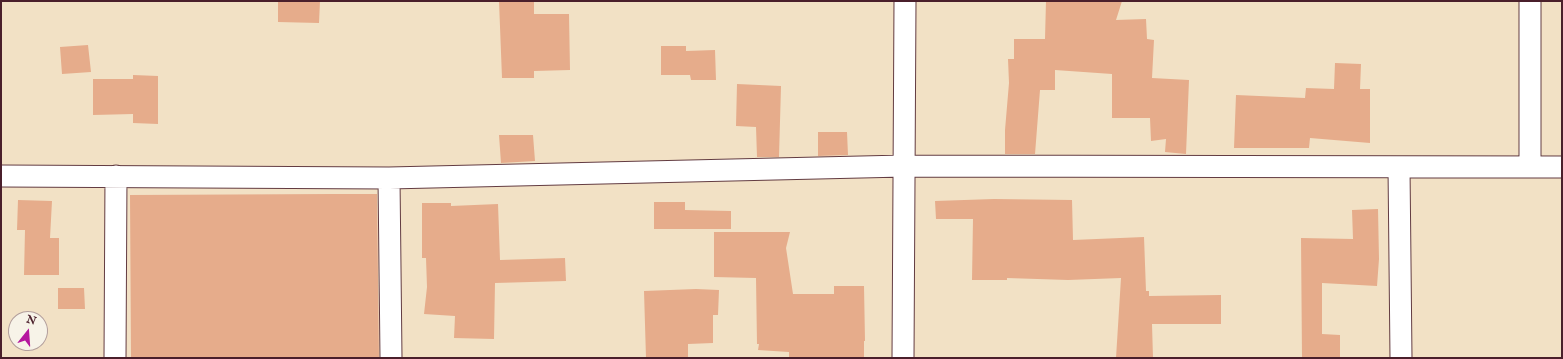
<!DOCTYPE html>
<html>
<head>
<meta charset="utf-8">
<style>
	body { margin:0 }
	#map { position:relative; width:1563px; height:359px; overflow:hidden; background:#f2e1c5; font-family:"IM FELL English",serif }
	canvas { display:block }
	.frame { position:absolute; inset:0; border:2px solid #4a1f2b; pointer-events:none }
	.north { position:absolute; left:8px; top:311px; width:40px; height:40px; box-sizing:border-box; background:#f7f3e8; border:1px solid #b29e9c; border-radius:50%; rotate:17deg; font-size:11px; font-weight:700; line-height:16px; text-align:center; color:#4a1f2b }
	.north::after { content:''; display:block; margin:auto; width:14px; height:18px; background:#b5179e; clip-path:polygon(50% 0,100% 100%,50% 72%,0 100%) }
</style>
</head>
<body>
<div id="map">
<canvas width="1563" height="359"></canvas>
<div class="frame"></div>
<div class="north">N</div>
</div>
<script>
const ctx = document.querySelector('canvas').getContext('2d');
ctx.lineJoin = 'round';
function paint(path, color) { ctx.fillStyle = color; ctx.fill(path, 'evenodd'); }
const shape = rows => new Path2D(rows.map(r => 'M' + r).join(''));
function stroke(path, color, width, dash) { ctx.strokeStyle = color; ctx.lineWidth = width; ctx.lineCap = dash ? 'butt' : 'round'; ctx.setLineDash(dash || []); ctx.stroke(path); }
paint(shape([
	[278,1,320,1,319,23,278,22],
	[499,1,534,1,534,14,569,14,570,70,534,71,534,78,502,78],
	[1046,1,1122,1,1116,20,1146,19,1147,39,1154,40,1152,78,1189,80,1186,154,1165,152,1166,139,1151,141,1150,118,1112,118,1112,74,1055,70,1055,90,1040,90,1035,154,1005,154,1005,130,1009,83,1008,59,1014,59,1014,39,1045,39],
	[88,45,91,72,62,74,60,47],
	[661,46,686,46,686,51,715,50,716,80,691,80,690,75,661,75],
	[1335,63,1361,64,1360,89,1370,89,1370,143,1310,138,1309,148,1234,148,1236,95,1305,98,1306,88,1334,89],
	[133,75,158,76,158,124,133,123,133,114,93,115,93,79,133,79],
	[737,84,781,86,779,157,757,157,756,127,736,126],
	[818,132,847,132,848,155,818,156],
	[499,135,533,135,535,161,501,163],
	[333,194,377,194,379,358,131,358,130,195],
	[994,199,1072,200,1073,240,1144,237,1146,291,1149,291,1149,296,1221,295,1221,324,1152,324,1153,358,1116,358,1121,278,1068,280,1007,278,1007,280,972,280,973,219,936,219,935,201],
	[18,200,52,201,50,238,59,238,59,275,24,275,25,230,17,230],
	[654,202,685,202,685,210,731,211,731,229,654,229],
	[422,203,451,203,451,206,498,204,500,260,565,258,566,281,495,283,494,339,454,338,455,316,424,314,427,287,426,258,422,258],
	[1378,209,1379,259,1377,286,1322,283,1322,334,1340,335,1340,358,1302,358,1301,238,1353,239,1352,210],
	[714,232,790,232,786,248,793,294,834,294,834,286,864,286,865,341,864,341,864,358,789,358,789,352,758,350,759,344,757,344,756,278,714,277],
	[58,288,84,288,85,309,58,309],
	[696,289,719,290,718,315,713,315,713,343,688,344,688,358,646,358,644,291]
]), '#e6ac8b');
const street = shape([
	[1530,1,1530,167],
	[1399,167,1401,358],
	[1,176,389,178,904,166,1562,167],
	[389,178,391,358],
	[115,358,116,176],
	[903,358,905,1]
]);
stroke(street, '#633c42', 23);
stroke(street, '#fff', 21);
</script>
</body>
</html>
